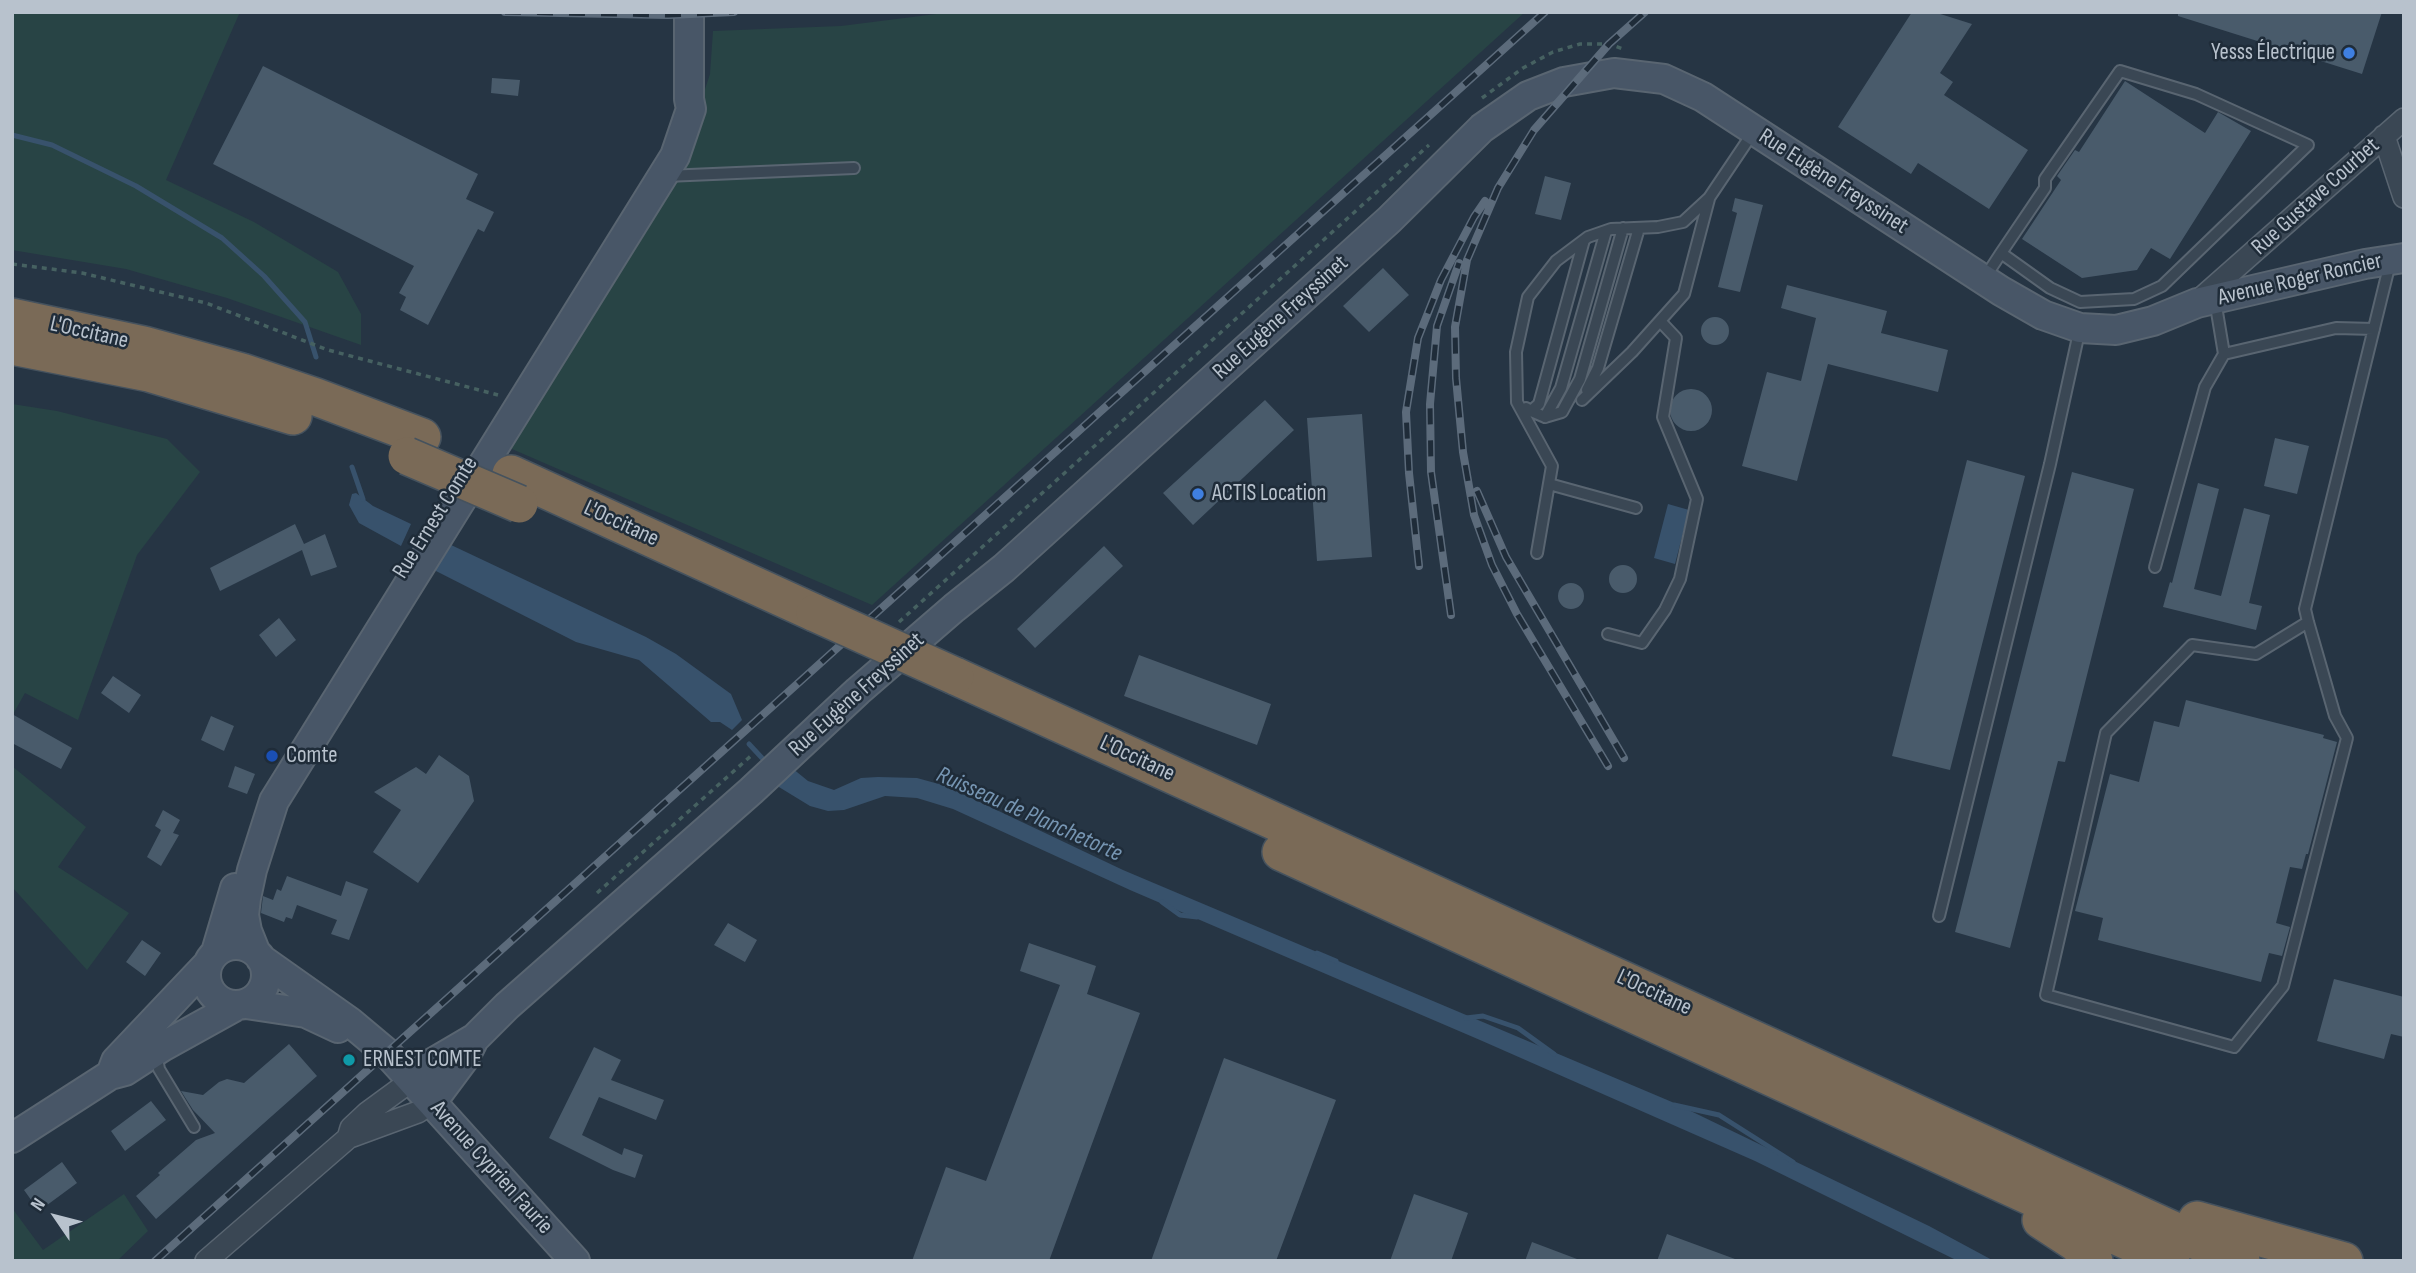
<!DOCTYPE html>
<html>
<head>
<meta charset="utf-8">
<style>
	body { margin:0 }
	#map { position:relative; width:2416px; height:1273px; overflow:hidden; background:#263544; font-family:"Sofia Sans Condensed",sans-serif }
	canvas { display:block }
	.frame { position:absolute; inset:0; border:14px solid #b8c2cd; pointer-events:none }
	.north { position:absolute; left:21px; top:1182px; width:70px; height:70px; -webkit-text-stroke:5px #1f2c39; paint-order:stroke; rotate:305deg; font-size:19px; font-weight:700; line-height:28px; text-align:center; color:#b8c2cd }
	.north::after { content:''; display:block; margin:auto; width:24px; height:32px; background:#b8c2cd; clip-path:polygon(50% 0,100% 100%,50% 72%,0 100%) }
</style>
</head>
<body>
<div id="map">
<canvas width="2416" height="1273"></canvas>
<div class="frame"></div>
<div class="north">N</div>
</div>
<script>
const ctx = document.querySelector('canvas').getContext('2d');
ctx.lineJoin = 'round';
function paint(path, color) { ctx.fillStyle = color; ctx.fill(path, 'evenodd'); }
const shape = rows => new Path2D(rows.map(r => 'M' + r).join(''));
function stroke(path, color, width, dash) { ctx.strokeStyle = color; ctx.lineWidth = width; ctx.lineCap = dash ? 'butt' : 'round'; ctx.setLineDash(dash || []); ctx.stroke(path); }
function drawText(font, color, halo, rows, align = 'center') {
  ctx.font = font + ' "Sofia Sans Condensed",sans-serif'; ctx.lineWidth = 5; ctx.setLineDash([]); ctx.textBaseline = 'middle'; ctx.strokeStyle = halo; ctx.fillStyle = color; for (const [text, x, y, turn = 0] of rows) {
    ctx.save(); ctx.translate(x, y); ctx.rotate((+turn || 0) * Math.PI / 180); ctx.textAlign = isNaN(turn) ? turn : align; if (halo) ctx.strokeText(text, 0, 0); ctx.fillText(text, 0, 0); ctx.restore();
  }
}
paint(shape([
	[12,12,240,12,166,180,254,222,338,272,361,314,361,345,227,298,126,269,12,250],
	[952,12,1525,12,872,605,505,446,679,168,710,74,713,31,841,26],
	[12,404,57,411,167,439,200,472,137,555,78,720,25,693,12,716],
	[12,766,86,827,58,867,129,913,87,970,12,887],
	[124,1194,148,1231,117,1261,12,1261,12,1208,43,1250]
]), '#284445');
paint(shape([
	[356,493,373,506,411,524,401,546,359,523,349,505,352,494],
	[1668,504,1689,510,1675,564,1654,558],
	[449,544,646,637,676,654,731,694,742,720,732,730,720,722,711,722,639,660,576,642,434,570],
	[792,768,808,781,834,790,861,778,878,777,917,778,946,786,1123,870,1672,1102,1929,1226,1994,1261,1958,1261,1755,1161,1480,1040,1130,890,953,809,917,798,885,796,844,810,828,811,810,806,774,784]
]), '#38526c');
stroke(shape([
	[12,135,52,145,136,186,222,238,264,276,305,322,316,357],
	[352,467,363,499],
	[749,744,762,758],
	[1162,902,1180,915,1197,917],
	[1317,953,1336,961],
	[1466,1018,1483,1016,1518,1028,1554,1054],
	[1674,1105,1719,1115,1793,1162]
]), '#38526c', 5);
paint(shape([
	[1912,12,1934,12,1972,24,1940,73,1953,82,1944,95,2028,150,1989,209,1918,163,1911,174,1838,127],
	[2178,12,2382,12,2362,74,2178,16],
	[263,66,478,174,466,199,494,212,484,232,478,229,428,325,400,310,406,297,399,293,414,266,213,164],
	[492,78,520,80,518,96,491,93],
	[2125,81,2205,133,2218,112,2251,131,2170,259,2151,248,2137,270,2082,278,2022,239,2061,180,2057,176,2075,150,2079,152],
	[1545,176,1571,183,1561,220,1535,214],
	[1735,198,1763,205,1740,292,1718,287,1737,213,1732,211],
	[1383,268,1409,295,1369,332,1343,306],
	[1787,285,1887,311,1881,333,1948,350,1938,392,1828,364,1797,481,1742,466,1767,372,1801,381,1816,318,1781,308],
	'1701 331a14 14 0 1 1 28 0a14 14 0 1 1-28 0Z',
	'1670 410a21 21 0 1 1 42 0a21 21 0 1 1-42 0Z',
	[1265,400,1294,430,1193,525,1163,493],
	[1362,414,1372,557,1317,561,1307,418],
	[2275,438,2309,446,2297,494,2264,486],
	[1967,460,2025,476,1950,770,1892,756],
	[2072,472,2134,489,2065,762,2058,761,2010,948,1955,932],
	[2198,483,2219,489,2194,589,2221,596,2244,508,2270,515,2249,603,2262,606,2256,630,2163,607,2170,582,2172,583],
	[295,524,304,544,325,534,337,567,311,576,302,550,220,591,210,568],
	[1104,546,1123,566,1035,648,1017,629],
	'1609 579a14 14 0 1 1 28 0a14 14 0 1 1-28 0Z',
	'1558 596a13 13 0 1 1 26 0a13 13 0 1 1-26 0Z',
	[279,618,296,640,276,657,259,635],
	[1139,655,1271,704,1257,745,1124,696],
	[113,676,141,695,129,713,101,693],
	[2186,700,2324,735,2323,738,2337,742,2308,854,2306,854,2302,869,2290,867,2276,923,2290,927,2282,956,2269,953,2261,982,2098,940,2103,918,2075,911,2110,774,2139,782,2154,721,2179,727],
	[12,714,72,748,61,769,12,743],
	[211,716,234,726,224,751,201,740],
	[439,755,469,776,474,801,418,883,373,852,401,810,374,792,416,767,426,774],
	[235,766,255,774,247,794,228,787],
	[163,810,180,820,173,833,179,835,161,866,147,857,161,830,155,826],
	[287,876,341,896,346,881,368,889,349,940,331,934,337,920,297,905,292,919,286,917,284,922,261,913,263,896,273,900,277,889,281,891],
	[728,923,757,940,745,962,714,945],
	[142,940,161,953,145,976,126,962],
	[1029,943,1096,966,1087,994,1140,1013,1049,1261,912,1261,946,1167,986,1181,1060,985,1020,971],
	[2334,979,2404,997,2404,1037,2391,1034,2384,1059,2317,1041],
	[289,1044,317,1076,156,1219,136,1196,160,1175,158,1173,196,1140,215,1133,193,1110,181,1091,203,1095,219,1082,227,1079,244,1083],
	[594,1047,621,1060,611,1080,664,1100,656,1120,599,1097,582,1135,622,1155,624,1148,643,1155,635,1178,613,1170,549,1138],
	[1224,1058,1336,1100,1276,1261,1151,1261],
	[151,1101,166,1120,125,1151,111,1131],
	[62,1162,77,1183,39,1211,24,1190],
	[1414,1194,1468,1213,1451,1261,1390,1261],
	[1667,1234,1735,1259,1735,1261,1657,1261],
	[1532,1242,1577,1259,1577,1261,1525,1261]
]), '#495b6b');
const lane = shape([
	[666,176,854,168],
	[1984,279,2001,253,2045,188,2045,179,2120,71,2196,94,2308,145,2162,286,2134,299,2080,302,2050,288,2001,253],
	[2215,300,2224,354,2336,328,2374,329],
	[1587,390,1598,368,1639,228],
	[1582,400,1632,352,1684,294,1709,199],
	[1526,408,1531,411,1539,404,1584,240],
	[1531,411,1545,417,1561,388,1606,231],
	[1545,417,1562,412,1580,379,1623,228],
	[1549,484,1636,508],
	[1537,553,1552,466,1517,402,1516,352,1528,297,1556,261,1588,237,1611,229,1658,227,1683,222,1709,198,1754,131],
	[2155,567,2205,387,2224,354],
	[2308,622,2256,654,2192,645,2106,733,2046,995,2234,1047,2283,986,2347,738,2335,716,2308,622,2305,609,2390,263],
	[1608,634,1642,643,1665,610,1680,579,1697,499,1663,417,1676,338,1660,321],
	[1939,916,2050,464,2080,328],
	[156,1053,159,1069,194,1127]
]);
const street = shape([
	[2384,136,2404,197],
	[2198,301,2404,119],
	[350,1137,418,1112,432,1102],
	[206,1261,348,1138,351,1128,367,1113,412,1080]
]);
const secondary = shape([
	'206 975a30 30 0 1 1 60 0a30 30 0 1 1-60 0Z',
	[255,951,247,931,244,915,246,898,252,870,274,801,675,156,691,109,689,99,689,12],
	[216,952,235,888],
	[261,959,350,1022,387,1053,575,1261],
	[246,1004,306,1013,338,1028],
	[113,1069,116,1061,207,965],
	[412,1080,429,1065,475,1038,507,1006,751,791,858,691,954,608,1004,568,1389,220,1482,128,1528,96,1564,82,1614,73,1664,79,1703,97,2001,291,2043,315,2080,328,2116,330,2153,321,2197,303,2365,264,2404,258],
	[432,1102,464,1059,473,1041],
	[12,1138,110,1075,125,1071,162,1047,236,1006]
]);
const highway = shape([
	[12,317,144,345,242,372,316,397,422,437],
	[12,346,149,373,293,416],
	[511,474,815,613],
	[955,676,2241,1261],
	[1281,852,2171,1261],
	[2041,1220,2076,1243,2094,1261],
	[2197,1220,2344,1261]
]);
stroke(lane, '#596571', 14);
stroke(street, '#596571', 24);
stroke(secondary, '#596571', 32);
stroke(highway, '#45525e', 40);
stroke(shape([
	[1482,98,1523,68,1553,52,1580,44,1609,44,1626,50],
	[12,264,82,273,206,303,328,350,498,395],
	[899,622,1429,145],
	[597,893,753,754]
]), '#466161', 3.5, [5, 5]);
stroke(lane, '#3a4754', 10);
stroke(street, '#3a4754', 21);
stroke(secondary, '#485667', 28);
stroke(highway, '#7a6a57', 37);
const rail = shape([
	[505,12,668,15,734,12],
	[1477,491,1506,557,1624,758],
	[1419,566,1409,473,1406,412,1418,338,1441,280,1474,217,1485,201],
	[1451,615,1431,472,1430,404,1437,326,1459,263],
	[1608,766,1517,614,1492,565,1474,515,1463,452,1456,378,1455,327,1467,260,1498,188,1534,130,1609,44,1645,12],
	[155,1261,1545,12]
]);
stroke(rail, '#5c6b7b', 8);
stroke(rail, '#1f2c39', 5, [16]);
const highwayBridge = shape([
	[407,456,519,504],
	[815,613,955,676]
]);
stroke(highwayBridge, '#45525e', 40, []);
stroke(highwayBridge, '#7a6a57', 37);
for (const [x, y, r, color] of [
	[2349,53,7,"#3f7fe0"],
	[1198,494,7,"#3f7fe0"],
	[272,756,7,"#1a4fb4"],
	[349,1060,7,"#0f9aa8"]
]) { const dot = new Path2D(); dot.arc(x, y, r, 0, 2 * Math.PI); ctx.fillStyle = color; ctx.fill(dot); stroke(dot, '#1f2c39', 2.5); }
drawText('23px', '#b8c2cd', '#1f2c39', [
	["Yesss Électrique",2335,53,"right"],
	["ACTIS Location",1212,494],
	["Comte",286,756],
	["ERNEST COMTE",363,1060]
], 'left');
drawText('23px', '#b8c2cd', '#1f2c39', [
	["Rue Eugène Freyssinet",1833,182,33],
	["Rue Gustave Courbet",2316,197,-42],
	["Avenue Roger Roncier",2300,280,-13],
	["Rue Eugène Freyssinet",1281,318,-42],
	["L'Occitane",89,333,13],
	["Rue Ernest Comte",436,518,-58],
	["L'Occitane",621,524,25],
	["Rue Eugène Freyssinet",857,695,-42],
	["L'Occitane",1137,759,25],
	["L'Occitane",1654,993,25],
	["Avenue Cyprien Faurie",491,1168,48]
]);
drawText('italic 24px', '#7695b2', '#1f2c39', [
	["Ruisseau de Planchetorte",1029,815,24]
]);
</script>
</body>
</html>
